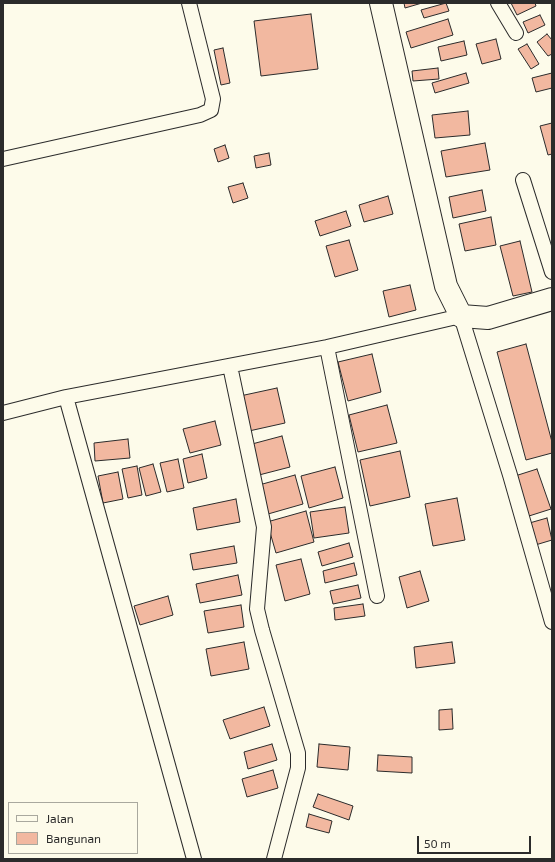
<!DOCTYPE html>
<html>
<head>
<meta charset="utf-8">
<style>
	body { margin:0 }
	#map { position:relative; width:555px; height:862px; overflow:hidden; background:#fdfbea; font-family:"Exo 2",sans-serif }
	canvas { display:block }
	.frame { position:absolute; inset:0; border:4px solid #2b2b2b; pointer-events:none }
	.legend { position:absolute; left:8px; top:802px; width:130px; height:52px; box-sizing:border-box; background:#fdfbea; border:1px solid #a9a89e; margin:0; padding:5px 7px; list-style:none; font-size:12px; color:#2b2b2b }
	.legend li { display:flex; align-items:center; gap:8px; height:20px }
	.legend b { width:20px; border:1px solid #a9a89e }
	.scale { position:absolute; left:417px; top:836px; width:114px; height:18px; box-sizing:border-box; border:2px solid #2b2b2b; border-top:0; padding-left:5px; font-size:12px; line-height:14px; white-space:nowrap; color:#2b2b2b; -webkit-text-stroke:3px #fdfbea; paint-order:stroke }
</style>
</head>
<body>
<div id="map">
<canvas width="555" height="862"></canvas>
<div class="frame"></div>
<ul class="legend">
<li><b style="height:5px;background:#fdfbea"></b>Jalan</li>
<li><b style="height:11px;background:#f2b8a0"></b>Bangunan</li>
</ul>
<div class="scale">50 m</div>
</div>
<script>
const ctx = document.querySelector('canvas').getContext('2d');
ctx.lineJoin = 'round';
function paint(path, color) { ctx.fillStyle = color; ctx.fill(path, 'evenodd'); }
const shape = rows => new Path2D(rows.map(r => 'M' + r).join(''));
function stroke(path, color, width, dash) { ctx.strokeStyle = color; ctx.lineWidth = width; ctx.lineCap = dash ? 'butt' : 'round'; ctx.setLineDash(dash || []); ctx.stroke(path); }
const building = shape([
	[404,3,422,3,405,8,404,3],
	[446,3,449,11,424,18,421,10,446,3],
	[511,3,535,3,536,6,517,15,511,3],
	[311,14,318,69,261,76,254,21,311,14],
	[540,15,545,25,528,33,523,22,540,15],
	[448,19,453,35,411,48,406,32,448,19],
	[547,34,552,40,552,54,548,56,537,42,547,34],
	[496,39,501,59,482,64,476,44,496,39],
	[464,41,467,55,441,61,438,47,464,41],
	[527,44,539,64,531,69,518,49,527,44],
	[223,48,230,83,221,85,214,50,223,48],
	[438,68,439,79,413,81,412,71,438,68],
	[466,73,469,83,435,93,432,83,466,73],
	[552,73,552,88,536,92,532,78,552,73],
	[468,111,470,135,435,138,432,115,468,111],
	[552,123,552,154,548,155,540,126,552,123],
	[485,143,490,170,446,177,441,151,485,143],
	[225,145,229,158,218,162,214,149,225,145],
	[269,153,271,165,256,168,254,156,269,153],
	[243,183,248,198,233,203,228,187,243,183],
	[482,190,486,211,453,218,449,197,482,190],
	[388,196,393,214,364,222,359,205,388,196],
	[346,211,351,226,320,236,315,221,346,211],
	[491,217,496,245,465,251,459,224,491,217],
	[349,240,358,270,335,277,326,246,349,240],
	[520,241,532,292,513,296,500,246,520,241],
	[410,285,416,310,389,317,383,291,410,285],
	[526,344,552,442,552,453,526,460,497,352,526,344],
	[372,354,381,392,348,401,338,362,372,354],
	[277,388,285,423,249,431,240,396,277,388],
	[387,405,397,443,358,452,349,415,387,405],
	[215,421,221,445,190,453,183,429,215,421],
	[282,436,290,467,259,475,252,444,282,436],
	[128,439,130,458,95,461,94,443,128,439],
	[400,451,410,497,370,506,360,460,400,451],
	[202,454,207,478,188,483,183,459,202,454],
	[178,459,184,488,167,492,160,463,178,459],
	[153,464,161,492,146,496,139,468,153,464],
	[137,466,142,495,128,498,122,469,137,466],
	[335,467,343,498,309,508,301,476,335,467],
	[537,469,551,509,529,516,515,476,537,469],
	[118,472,123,499,103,503,98,476,118,472],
	[295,475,303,504,268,514,259,485,295,475],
	[457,498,465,540,433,546,425,504,457,498],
	[236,499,240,522,197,530,193,508,236,499],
	[345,507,349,533,314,538,310,512,345,507],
	[306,511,314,542,276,553,267,522,306,511],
	[547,518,552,540,532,546,526,524,547,518],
	[349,543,353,557,322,566,318,552,349,543],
	[234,546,237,563,193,570,190,554,234,546],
	[301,559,310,594,285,601,276,565,301,559],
	[354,563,357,575,325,583,323,571,354,563],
	[420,571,429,601,407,608,399,577,420,571],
	[238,575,242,595,200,603,196,584,238,575],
	[358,585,361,598,333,604,330,591,358,585],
	[168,596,173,615,140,625,134,606,168,596],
	[363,604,365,616,335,620,334,608,363,604],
	[241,605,244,627,208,633,204,611,241,605],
	[244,642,249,669,211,676,206,649,244,642],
	[452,642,455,663,416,668,414,647,452,642],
	[264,707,270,726,230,739,223,720,264,707],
	[452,709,453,729,439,730,439,710,452,709],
	[272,744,277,760,248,769,244,752,272,744],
	[319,744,350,747,348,770,317,767,319,744],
	[378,755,412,757,412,773,377,771,378,755],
	[273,770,278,788,247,797,242,779,273,770],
	[318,794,353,806,349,820,313,807,318,794],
	[309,814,332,821,329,833,306,827,309,814]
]);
paint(building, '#f2b8a0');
stroke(building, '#2b2b2b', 1);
const street = shape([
	[498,3,516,33],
	[3,159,200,115,211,110,213,99,189,3],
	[523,180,552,272],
	[327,347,377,596],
	[230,366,264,527,257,609,262,630,298,753,298,768,274,859],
	[66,397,194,859],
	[3,413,66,397,327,347,461,316,510,475,552,622]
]);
const primary = shape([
	[381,3,446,286,461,316,488,318,552,299]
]);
stroke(street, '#2b2b2b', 16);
stroke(primary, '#2b2b2b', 24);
stroke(street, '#fdfbea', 14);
stroke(primary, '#fdfbea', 22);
</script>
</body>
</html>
